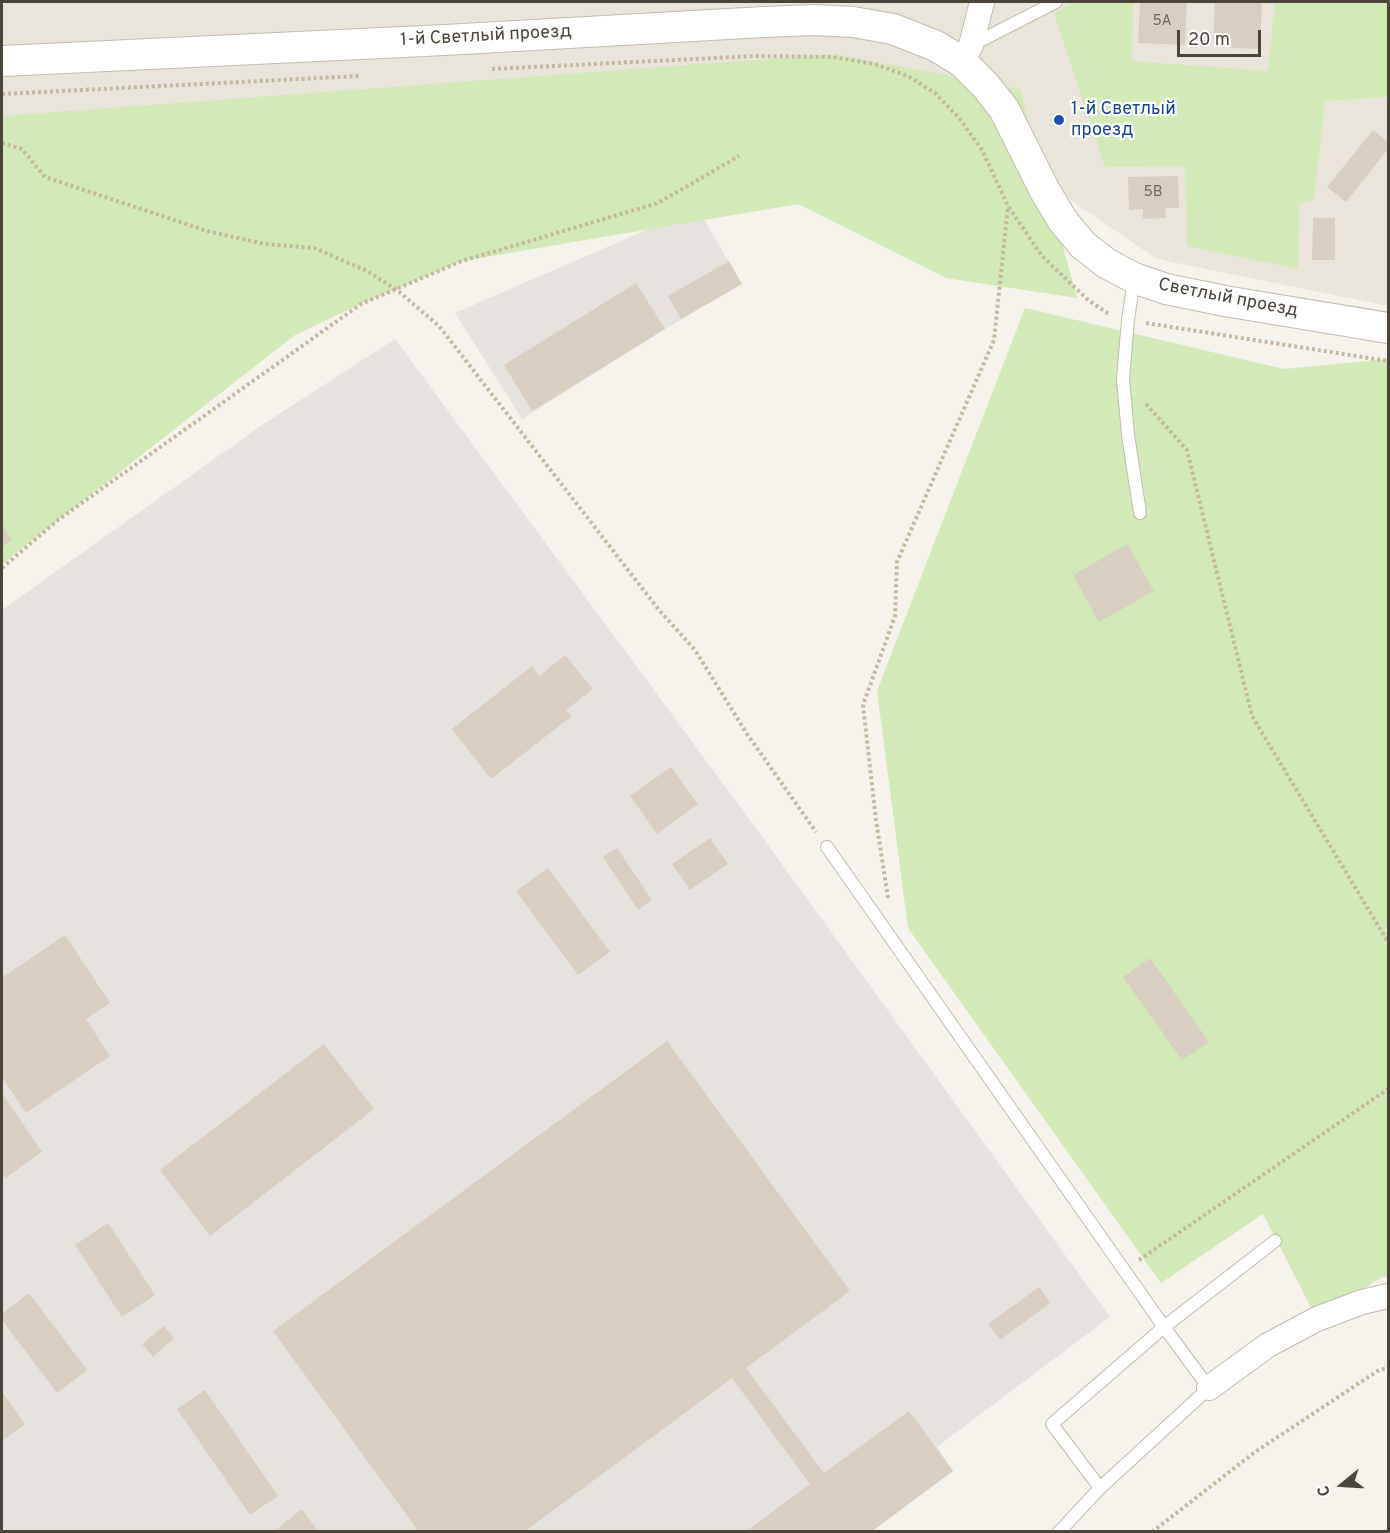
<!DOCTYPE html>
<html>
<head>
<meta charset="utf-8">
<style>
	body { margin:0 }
	#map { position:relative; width:1390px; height:1533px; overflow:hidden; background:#f6f3ec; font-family:Overpass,sans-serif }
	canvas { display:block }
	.frame { position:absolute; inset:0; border:3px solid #4b4439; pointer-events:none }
	.north { position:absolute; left:1312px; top:1455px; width:60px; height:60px; -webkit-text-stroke:4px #fff; paint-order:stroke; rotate:252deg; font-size:16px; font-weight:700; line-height:24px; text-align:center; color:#4b4439 }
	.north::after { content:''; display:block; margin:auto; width:21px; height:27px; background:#4b4439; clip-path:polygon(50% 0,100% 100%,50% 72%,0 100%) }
	.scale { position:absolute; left:1177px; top:30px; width:84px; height:27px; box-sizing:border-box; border:3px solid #4b4439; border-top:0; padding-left:8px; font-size:18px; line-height:21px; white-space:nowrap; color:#4b4439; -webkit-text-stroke:4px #fff; paint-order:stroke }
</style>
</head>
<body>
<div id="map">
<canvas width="1390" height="1533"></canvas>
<div class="frame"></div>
<div class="north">С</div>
<div class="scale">20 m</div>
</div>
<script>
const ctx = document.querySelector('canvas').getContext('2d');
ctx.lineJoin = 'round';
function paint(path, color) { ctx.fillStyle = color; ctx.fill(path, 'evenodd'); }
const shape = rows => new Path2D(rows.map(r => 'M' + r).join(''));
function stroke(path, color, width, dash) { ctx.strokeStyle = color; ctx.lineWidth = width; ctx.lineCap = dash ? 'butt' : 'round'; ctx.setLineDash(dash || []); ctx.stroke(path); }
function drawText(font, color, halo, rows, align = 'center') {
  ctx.font = font + ' Overpass,sans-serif'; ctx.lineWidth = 4.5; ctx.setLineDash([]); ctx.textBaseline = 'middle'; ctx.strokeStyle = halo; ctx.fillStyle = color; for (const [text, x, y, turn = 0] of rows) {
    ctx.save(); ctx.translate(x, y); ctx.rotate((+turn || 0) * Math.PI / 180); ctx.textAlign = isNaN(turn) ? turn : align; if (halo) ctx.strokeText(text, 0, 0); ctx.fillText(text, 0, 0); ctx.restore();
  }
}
paint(shape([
	[2,2,1388,2,1388,306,1157,259,941,112,2,121]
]), '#eae5da');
paint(shape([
	[697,208,742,284,665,329,522,419,455,313],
	[395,339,755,827,1110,1317,937,1447,953,1471,871,1531,2,1531,2,610,262,425]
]), '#e6e2dd');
paint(shape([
	[1074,2,1133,2,1132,61,1268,71,1275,2,1388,2,1388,97,1325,101,1314,199,1299,204,1298,269,1187,246,1185,166,1105,167,1054,13],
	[834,54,1020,89,1077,298,946,278,798,204,462,261,361,304,295,335,2,564,2,116],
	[1025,308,1284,369,1388,359,1388,1277,1382,1277,1317,1319,1263,1214,1161,1283,908,928,877,691]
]), '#d2eab5');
paint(shape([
	[1140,2,1187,2,1185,45,1138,43],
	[1215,2,1262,2,1260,49,1231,48,1231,41,1213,40],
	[1373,130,1388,142,1388,149,1346,202,1327,187],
	[1178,176,1179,208,1165,208,1166,218,1143,219,1143,209,1129,210,1128,177],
	[1313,218,1335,218,1335,260,1312,260],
	[729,261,742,284,681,319,668,296],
	[636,283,665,329,532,411,504,365],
	[2,525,12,539,2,547],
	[1127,544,1154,591,1099,622,1073,575],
	[565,655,593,689,566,710,572,716,491,779,452,729,532,666,539,676],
	[671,767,698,804,657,834,630,796],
	[710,838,728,864,690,890,672,864],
	[617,848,652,900,638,910,603,857],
	[548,868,610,952,578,975,516,891],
	[65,935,110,1003,86,1019,110,1056,26,1113,2,1077,2,978],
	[1150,958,1209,1042,1182,1060,1123,977],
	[667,1041,850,1291,746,1368,824,1473,909,1411,953,1471,871,1532,745,1532,810,1484,732,1378,524,1532,419,1532,273,1331],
	[324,1044,374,1109,210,1236,160,1170],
	[2,1093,42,1152,5,1178,2,1173],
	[108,1223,155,1295,122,1317,75,1245],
	[1039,1287,1050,1303,1000,1340,988,1324],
	[29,1293,87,1370,57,1393,2,1320,2,1314],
	[164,1326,174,1338,153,1357,142,1344],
	[205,1390,278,1496,250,1515,177,1409],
	[2,1392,25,1424,2,1441],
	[302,1509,318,1531,317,1532,273,1532]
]), '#d8cfc1');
const service = shape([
	[972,45,1056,2],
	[1134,279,1128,320,1123,379,1128,435,1140,513],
	[827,847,1164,1327,1209,1388,1100,1488,1052,1424,1164,1327,1275,1241],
	[1059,1532,1100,1488]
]);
const minor = shape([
	[962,62,971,45,982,2],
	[1209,1388,1268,1345,1317,1319,1362,1302,1388,1296]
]);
const tertiary = shape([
	[2,61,445,40,764,22,814,20,853,22,893,29,936,46,962,62,985,85,1004,109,1045,191,1063,221,1083,245,1106,263,1134,278,1166,289,1225,301,1388,328]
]);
stroke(service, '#c2bbae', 14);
stroke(minor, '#c2bbae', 26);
stroke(tertiary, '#c2bbae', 32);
stroke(shape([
	[492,69,756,56,833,57,874,64,908,76,935,93,959,118,982,150,1008,206,1042,256,1087,299,1110,315],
	[2,94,359,76],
	[2,143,22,149,45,177,207,231,265,244,314,248,367,271,397,290,439,326,659,610,695,650,747,734,816,832],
	[1146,323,1388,361],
	[1146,404,1187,450,1252,716,1388,942],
	[2,568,58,520,361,304,462,261,658,203,739,156],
	[888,898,876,820,863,705,895,616,897,562,994,340,1008,206],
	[1139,1260,1388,1089],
	[1152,1532,1255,1452,1379,1370,1388,1368]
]), '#c4b79f', 4, [3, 3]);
stroke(service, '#fff', 12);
stroke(minor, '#fff', 24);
stroke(tertiary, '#fff', 30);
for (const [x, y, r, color] of [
	[1059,120,6,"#1a4fb4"]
]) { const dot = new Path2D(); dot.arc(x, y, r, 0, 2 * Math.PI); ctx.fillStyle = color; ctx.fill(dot); stroke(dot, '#fff', 2); }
drawText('15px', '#6e675b', null, [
	["5А",1162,22],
	["5В",1153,193]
]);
drawText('18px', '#4b4439', '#fff', [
	["1-й Светлый проезд",486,37,-3],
	["Светлый проезд",1228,299,11]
]);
drawText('18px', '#164399', '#fff', [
	["1-й Светлый",1071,110],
	["проезд",1071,131]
], 'left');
</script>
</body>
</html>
